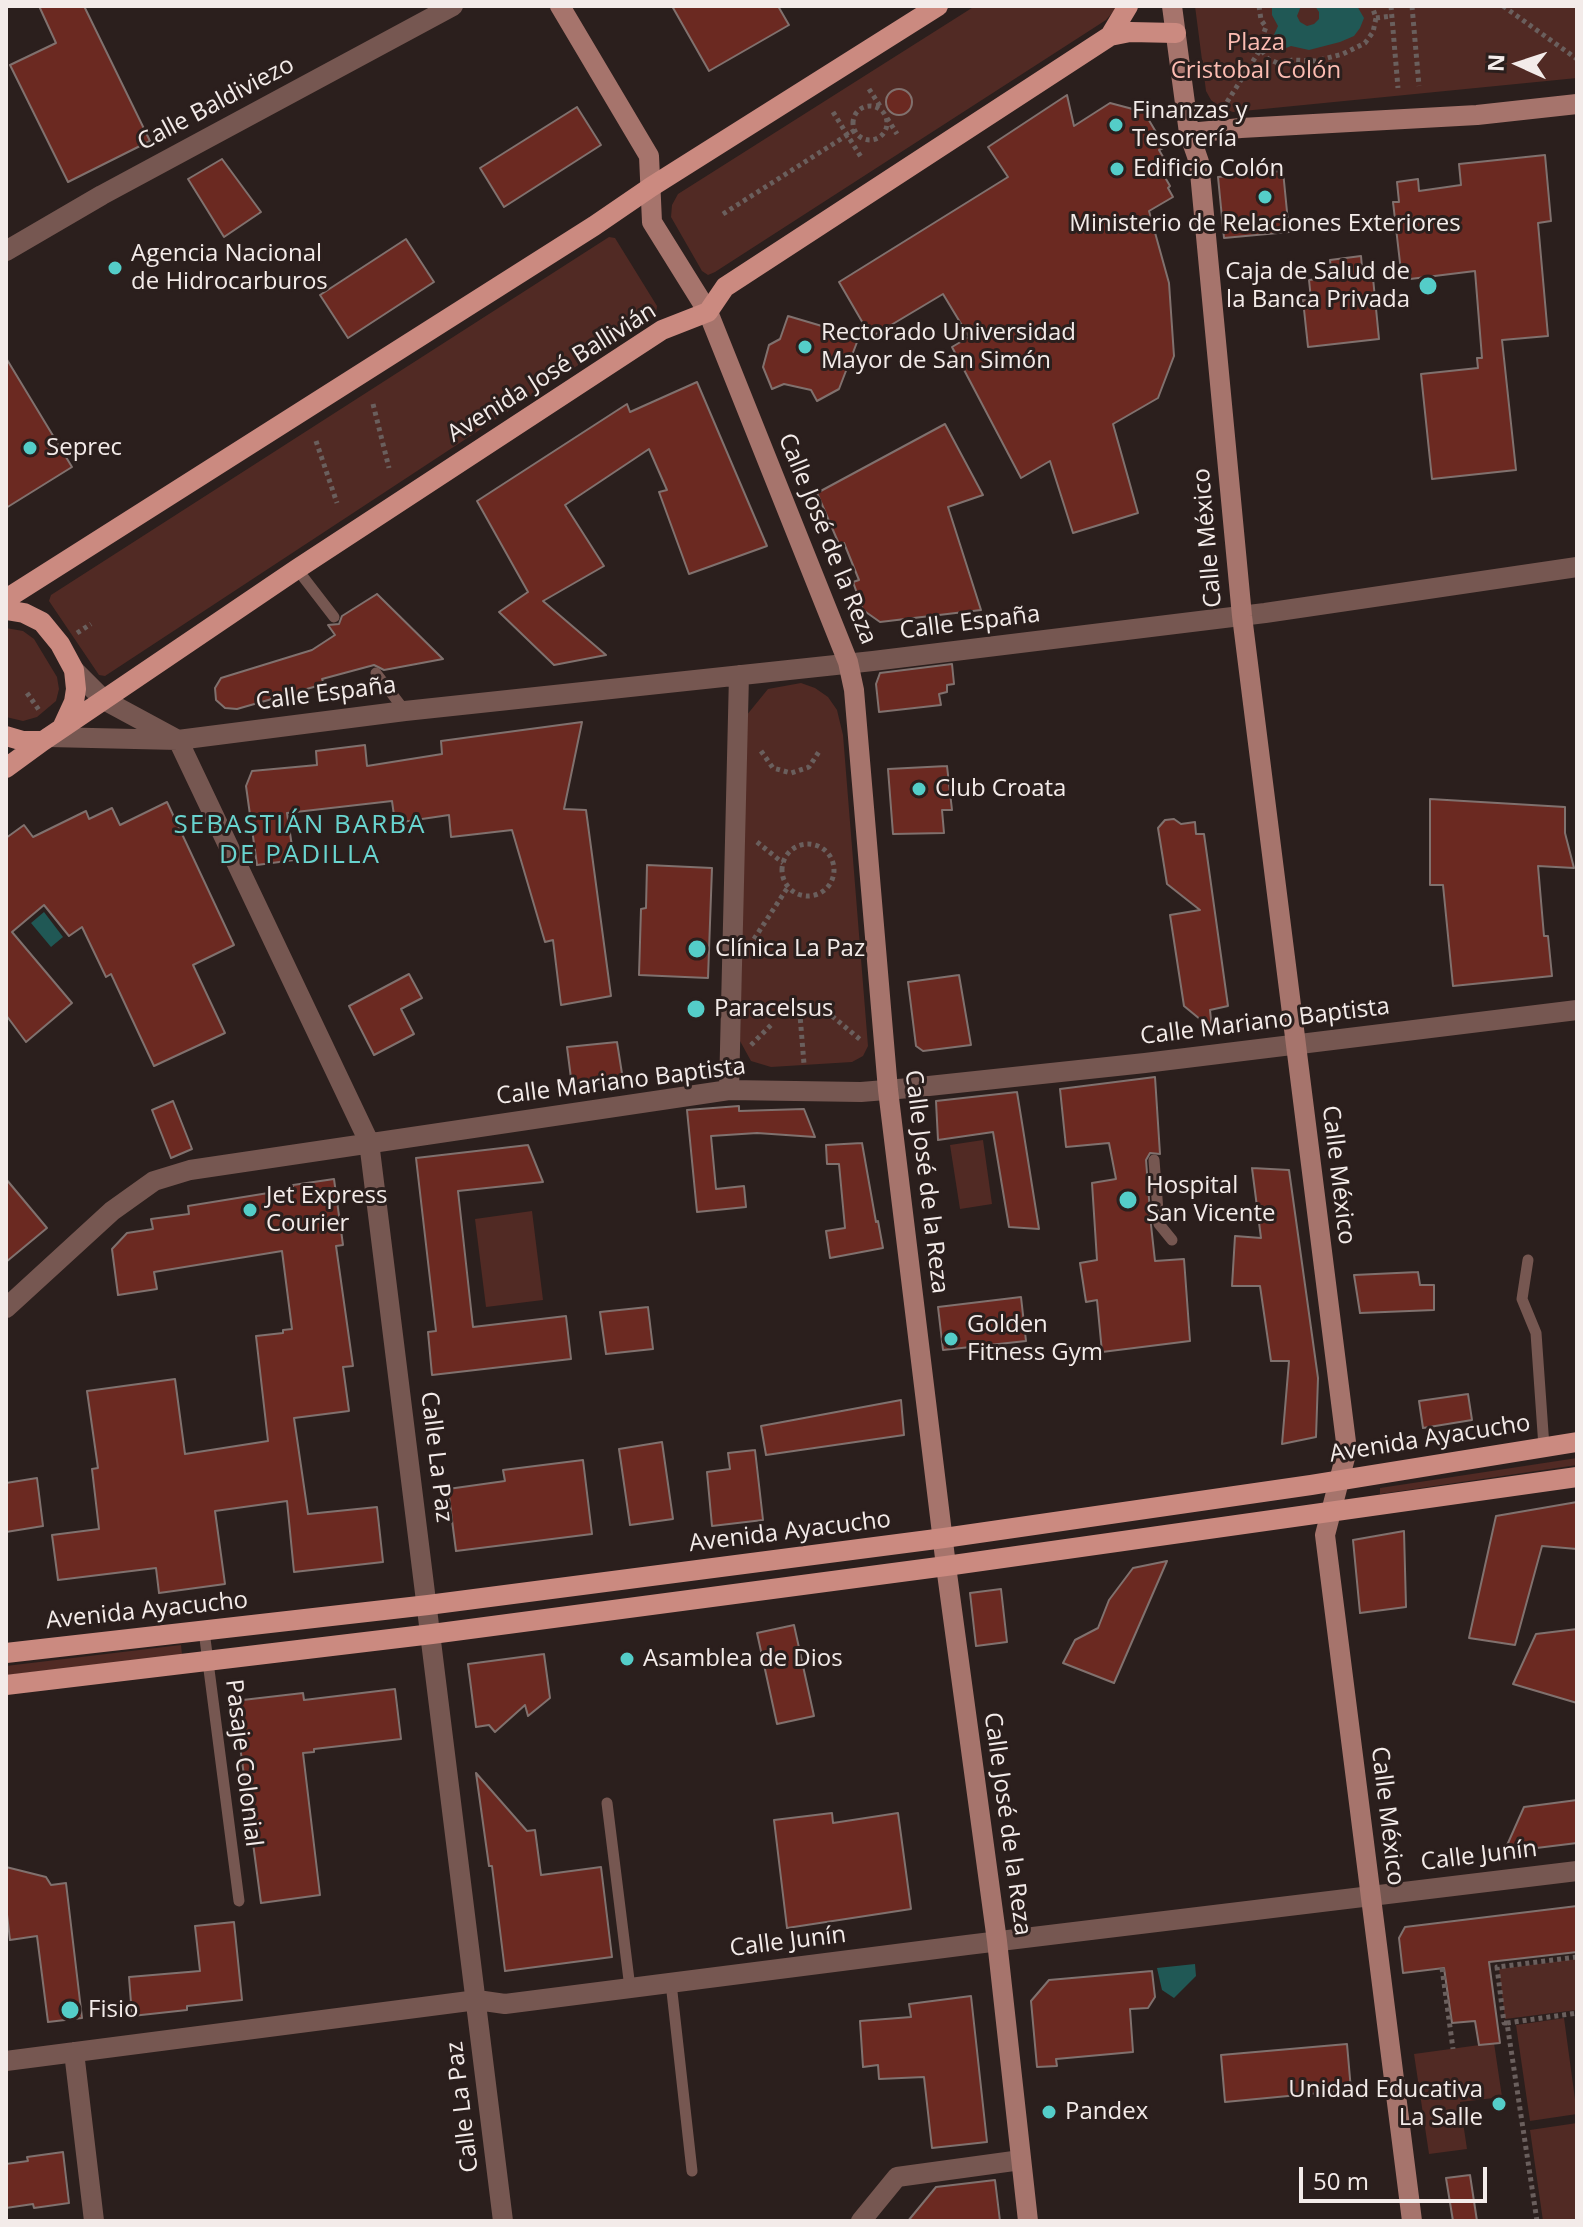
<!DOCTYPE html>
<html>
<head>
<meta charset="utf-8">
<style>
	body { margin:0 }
	#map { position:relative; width:1583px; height:2227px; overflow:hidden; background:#2b1f1d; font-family:"Open Sans",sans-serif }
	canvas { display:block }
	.frame { position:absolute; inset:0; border:8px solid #f3ebe9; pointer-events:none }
	.north { position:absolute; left:1479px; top:24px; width:80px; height:80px; -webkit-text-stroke:6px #2b1f1d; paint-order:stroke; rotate:273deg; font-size:22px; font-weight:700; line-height:32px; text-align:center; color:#f3ebe9 }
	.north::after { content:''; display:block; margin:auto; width:28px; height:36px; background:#f3ebe9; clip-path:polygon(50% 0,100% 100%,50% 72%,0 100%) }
	.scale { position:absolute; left:1299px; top:2167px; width:188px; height:36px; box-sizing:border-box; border:4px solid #f3ebe9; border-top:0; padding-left:10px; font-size:24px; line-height:28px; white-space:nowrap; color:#f3ebe9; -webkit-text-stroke:6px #2b1f1d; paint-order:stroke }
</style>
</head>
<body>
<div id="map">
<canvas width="1583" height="2227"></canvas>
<div class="frame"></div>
<div class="north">N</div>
<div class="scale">50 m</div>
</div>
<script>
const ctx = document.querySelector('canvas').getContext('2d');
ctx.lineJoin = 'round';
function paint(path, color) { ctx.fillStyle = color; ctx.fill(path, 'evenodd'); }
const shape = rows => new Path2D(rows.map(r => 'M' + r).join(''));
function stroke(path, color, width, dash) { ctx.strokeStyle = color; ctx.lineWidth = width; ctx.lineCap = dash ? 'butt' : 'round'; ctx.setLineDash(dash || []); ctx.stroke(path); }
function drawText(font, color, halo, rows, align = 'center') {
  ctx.font = font + ' "Open Sans",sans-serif'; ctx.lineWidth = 6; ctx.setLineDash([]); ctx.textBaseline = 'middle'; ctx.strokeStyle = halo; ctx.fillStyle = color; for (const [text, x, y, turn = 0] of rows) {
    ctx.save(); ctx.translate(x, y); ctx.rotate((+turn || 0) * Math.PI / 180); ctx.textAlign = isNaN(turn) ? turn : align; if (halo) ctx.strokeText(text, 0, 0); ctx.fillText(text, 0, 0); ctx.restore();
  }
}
paint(shape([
	[975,6,1118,6,1106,20,715,272,708,275,702,271,671,217,672,205,678,194],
	[1195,6,1577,6,1577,78,1233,112,1221,108,1211,100,1206,91],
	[609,237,615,238,657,306,656,314,105,676,99,675,49,601,51,595],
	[6,628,23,631,34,639,57,677,59,689,56,701,37,717,23,721,6,717],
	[801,683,815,688,828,697,837,710,843,735,868,1046,863,1056,852,1062,771,1067,751,1061,740,1041,746,716,768,689],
	[983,1140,992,1204,960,1209,950,1145],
	[532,1211,543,1300,486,1307,475,1219],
	[1577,1458,1577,1465,1380,1494,1380,1488],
	[181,1645,182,1655,6,1675,6,1666],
	[1577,1959,1577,2010,1505,2019,1499,1969],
	[1564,2018,1577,2114,1530,2121,1516,2025],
	[1494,2043,1502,2097,1460,2102,1467,2149,1429,2154,1414,2054],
	[1577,2123,1577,2221,1543,2221,1530,2130]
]), '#512a24');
paint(shape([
	[1272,6,1301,6,1297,16,1300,22,1307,26,1314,24,1319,19,1319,12,1315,6,1357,6,1364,18,1360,28,1354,36,1340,42,1309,50,1291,46,1279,51,1273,45,1272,39,1278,26,1272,15],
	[44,912,63,937,51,947,31,923],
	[1195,1964,1196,1976,1174,1998,1162,1990,1157,1968]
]), '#205855');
const building = shape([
	[39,6,84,6,150,141,68,182,10,65,56,43,39,6],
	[672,6,778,6,789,25,709,71,672,6],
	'886 102a13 13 0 1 1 26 0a13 13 0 1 1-26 0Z',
	[1067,95,1074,126,1110,103,1144,112,1165,147,1159,150,1169,167,1162,172,1170,186,1168,188,1173,197,1149,211,1169,283,1174,356,1158,398,1113,424,1138,513,1073,533,1050,461,1021,478,952,347,969,337,943,294,871,337,839,282,1008,177,988,147,1067,95],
	[577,107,601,145,504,207,480,168,577,107],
	[1545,155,1551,221,1538,223,1548,336,1502,340,1516,470,1432,479,1421,374,1478,368,1477,358,1482,358,1475,271,1402,280,1393,202,1399,202,1397,182,1418,179,1419,191,1461,185,1459,164,1545,155],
	[222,159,261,212,224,237,188,179,222,159],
	[1283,171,1289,232,1224,238,1218,177,1283,171],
	[406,239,434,282,348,338,320,295,406,239],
	[1361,256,1363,279,1373,278,1379,339,1308,347,1303,300,1311,299,1309,280,1332,277,1330,260,1361,256],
	[788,316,859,337,839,389,817,401,811,390,784,384,772,389,763,367,769,345,780,339,788,316],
	[6,358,72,467,6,508,6,358],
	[697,382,767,546,689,574,659,492,667,490,649,449,565,505,604,566,543,601,606,655,554,665,499,612,528,592,477,501,627,404,630,412,697,382],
	[945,424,983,495,948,507,981,610,880,622,863,610,853,582,859,580,844,543,839,544,817,493,945,424],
	[377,594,443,659,384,670,374,665,322,679,324,684,237,709,225,708,216,700,215,688,221,678,312,650,335,635,328,625,339,624,342,616,377,594],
	[952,664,954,684,947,685,947,692,939,694,941,705,879,712,876,684,880,673,952,664],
	[582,722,564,809,586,810,611,996,561,1005,553,940,545,942,512,830,451,837,449,815,395,823,392,801,287,813,294,860,257,865,246,786,252,771,317,765,316,751,365,745,367,766,442,754,441,741,582,722],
	[947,766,952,810,942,810,944,833,893,834,888,769,947,766],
	[1430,799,1565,807,1565,833,1574,868,1538,866,1544,936,1548,936,1552,976,1453,986,1443,885,1430,885,1430,799],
	[167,802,234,945,193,965,225,1033,154,1066,111,974,106,977,82,927,69,936,44,905,12,932,72,1003,26,1042,6,1015,6,838,24,825,33,837,86,811,89,819,112,808,120,825,167,802],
	[1174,819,1181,824,1195,822,1196,834,1204,834,1228,1006,1210,1010,1212,1029,1184,1006,1170,915,1200,910,1167,884,1158,828,1165,820,1174,819],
	[647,865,712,868,708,978,639,975,641,909,646,908,647,865],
	[409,974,422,998,401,1009,414,1034,374,1055,349,1006,409,974],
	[959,975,971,1045,923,1051,916,1046,908,982,959,975],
	[617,1042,623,1080,572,1086,567,1047,617,1042],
	[1155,1077,1160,1154,1150,1153,1146,1160,1151,1225,1155,1261,1184,1259,1190,1341,1102,1352,1097,1300,1086,1302,1080,1263,1097,1260,1092,1183,1116,1179,1109,1143,1066,1147,1060,1089,1155,1077],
	[1017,1092,1023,1129,1039,1229,1009,1227,993,1132,938,1140,936,1101,1017,1092],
	[173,1101,192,1149,171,1158,152,1110,173,1101],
	[739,1106,739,1111,804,1109,815,1137,757,1133,711,1136,716,1189,744,1186,746,1207,697,1212,687,1110,739,1106],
	[862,1143,876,1222,878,1221,883,1248,830,1258,826,1231,845,1228,839,1164,827,1164,826,1145,862,1143],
	[528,1145,543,1182,458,1191,473,1327,566,1316,571,1359,432,1375,428,1332,436,1331,416,1158,528,1145],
	[1252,1168,1289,1170,1318,1378,1316,1437,1282,1444,1289,1361,1271,1361,1260,1286,1232,1286,1235,1236,1261,1238,1252,1168],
	[6,1179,47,1228,6,1262,6,1179],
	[334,1179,343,1245,336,1246,353,1366,343,1367,349,1411,294,1418,308,1514,377,1507,383,1562,294,1572,287,1501,215,1511,225,1584,159,1593,156,1568,58,1580,52,1535,99,1529,92,1469,98,1468,87,1391,175,1379,185,1454,268,1441,256,1336,283,1333,283,1330,292,1329,282,1251,154,1272,157,1289,118,1295,112,1249,127,1233,153,1229,151,1219,189,1214,188,1206,293,1189,293,1185,334,1179],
	[1418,1272,1420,1285,1434,1285,1434,1310,1360,1313,1354,1275,1418,1272],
	[1021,1297,1026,1341,943,1350,938,1307,1021,1297],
	[648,1307,653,1349,606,1354,600,1312,648,1307],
	[1468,1394,1472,1420,1423,1428,1419,1401,1468,1394],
	[901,1400,904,1435,766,1455,761,1426,901,1400],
	[662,1442,673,1519,630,1525,619,1449,662,1442],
	[755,1450,763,1520,712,1526,707,1472,730,1469,728,1453,755,1450],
	[583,1460,592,1534,456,1551,448,1489,505,1481,503,1470,583,1460],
	[37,1478,43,1526,6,1532,6,1483,37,1478],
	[1577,1502,1577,1549,1542,1546,1515,1645,1469,1638,1496,1516,1577,1502],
	[1404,1531,1406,1607,1360,1613,1353,1540,1404,1531],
	[1167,1561,1114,1683,1063,1663,1075,1640,1098,1628,1109,1600,1133,1568,1167,1561],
	[1001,1589,1007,1642,976,1646,970,1593,1001,1589],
	[794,1625,814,1716,777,1724,757,1633,794,1625],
	[1577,1629,1577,1703,1513,1684,1536,1634,1577,1629],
	[544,1654,550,1698,528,1716,525,1705,495,1732,489,1725,476,1727,468,1664,544,1654],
	[395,1689,401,1739,314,1749,314,1752,303,1753,320,1895,261,1903,234,1701,303,1693,304,1700,395,1689],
	[476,1773,527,1831,535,1830,541,1875,601,1867,612,1957,505,1971,492,1866,489,1866,476,1773],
	[1577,1800,1577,1843,1504,1852,1524,1807,1577,1800],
	[832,1813,833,1823,898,1813,911,1909,787,1928,774,1820,832,1813],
	[6,1867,46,1877,51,1885,66,1883,82,2018,48,2022,37,1936,10,1940,6,1906,6,1867],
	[1577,1906,1577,1952,1489,1962,1500,2043,1479,2045,1475,2021,1452,2023,1444,1968,1403,1973,1399,1938,1405,1927,1577,1906],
	[234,1922,242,2000,187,2006,187,2010,132,2016,129,1977,200,1971,195,1926,234,1922],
	[1152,1971,1155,1997,1148,2008,1130,2009,1133,2052,1056,2059,1057,2066,1037,2067,1031,2001,1049,1980,1152,1971],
	[971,1996,987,2142,932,2148,924,2077,879,2079,878,2065,863,2067,860,2021,911,2017,909,2004,971,1996],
	[1347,2044,1351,2090,1225,2102,1221,2055,1347,2044],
	[63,2152,69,2203,34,2208,33,2204,6,2208,6,2164,28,2161,27,2157,63,2152],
	[1470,2175,1477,2221,1453,2221,1446,2178,1470,2175],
	[995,2180,1000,2221,908,2221,936,2187,995,2180]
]);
paint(building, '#6b2921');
stroke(building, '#80716e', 2);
stroke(shape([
	[1259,6,1261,20,1266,27,1260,43,1261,49,1268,59,1280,64,1292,60,1316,61,1343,54,1365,43,1373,32,1376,18,1372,6],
	[1391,6,1398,88],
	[1412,6,1419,86],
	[1503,6,1577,59],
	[1376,18,1392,16],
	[869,89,880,106],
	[1227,102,1260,50],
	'853 123a17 17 0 1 1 34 0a17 17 0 1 1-34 0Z',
	[833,112,861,157],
	[887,118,897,134],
	[723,214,855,130],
	[373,404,389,468],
	[316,441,337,503],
	[77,633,91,624],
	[27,693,39,710],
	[761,751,773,768,791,773,809,767,820,750],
	[757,842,783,863],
	'782 870a26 26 0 1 1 52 0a26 26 0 1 1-52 0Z',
	[754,939,788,887],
	[799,1003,804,1064],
	[832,1016,862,1041],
	[751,1045,773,1023],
	[1442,1968,1453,2049],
	[1507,2023,1504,2023,1497,1967,1577,1957],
	[1537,2221,1507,2023,1577,2013]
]), '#6a5f5d', 5, [4, 4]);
stroke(shape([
	[297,569,334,617],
	[376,673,405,711],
	[1154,1160,1159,1224,1172,1240],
	[1528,1260,1522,1299,1536,1333,1544,1447],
	[204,1631,239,1901],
	[607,1803,630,1988],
	[671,1983,692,2171]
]), '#765751', 11);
stroke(shape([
	[6,251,102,195,453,6],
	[74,670,104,700,178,740,369,1142,503,2221],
	[49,737,178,740,405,711,873,661,1265,613,1577,567],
	[729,1090,739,675],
	[6,1308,112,1211,154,1181,190,1170,729,1090,861,1092,910,1088,1145,1063,1577,1010],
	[74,2052,94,2221],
	[6,2061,477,2000,505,2004,967,1945,1577,1871],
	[861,2221,897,2177,1021,2160]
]), '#765751', 20);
stroke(shape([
	[560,6,649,156,652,222,708,312,848,662,854,690,888,1090,946,1566,997,1941,1028,2221],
	[1172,6,1189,133,1199,162,1242,616,1347,1450,1325,1535,1412,2221],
	[1189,133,1241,128,1477,115,1577,104]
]), '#a6746c', 20);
stroke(shape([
	[1110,36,1128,6],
	[6,599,594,226,651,187,938,6],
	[6,610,24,613,42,622,60,644,74,670,76,689,74,702,62,728],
	[6,736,23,741,43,741],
	[6,768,43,741,297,569,662,330,708,312,725,287,1110,36,1130,32,1176,33],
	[6,1653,428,1605,944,1538,1311,1485,1577,1442],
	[6,1685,432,1634,946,1566,1577,1477]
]), '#cb8a80', 20);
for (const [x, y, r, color] of [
	[1116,125,8,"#54cdc8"],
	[1117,169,8,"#54cdc8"],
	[1265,197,8,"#54cdc8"],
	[115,268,8,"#54cdc8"],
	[1428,286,10,"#54cdc8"],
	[805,347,8,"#54cdc8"],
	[30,448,8,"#54cdc8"],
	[919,789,8,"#54cdc8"],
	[697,949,10,"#54cdc8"],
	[696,1009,10,"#54cdc8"],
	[1128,1200,10,"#54cdc8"],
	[250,1210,8,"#54cdc8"],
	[951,1339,8,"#54cdc8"],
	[627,1659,8,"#54cdc8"],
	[70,2010,10,"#54cdc8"],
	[1499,2104,8,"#54cdc8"],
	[1049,2112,8,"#54cdc8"]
]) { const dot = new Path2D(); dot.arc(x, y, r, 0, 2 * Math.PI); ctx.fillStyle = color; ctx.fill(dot); stroke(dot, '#2b1f1d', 3); }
drawText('24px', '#fcbcb2', '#2b1f1d', [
	["Plaza",1256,43],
	["Cristobal Colón",1256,71]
]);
drawText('24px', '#f3ebe9', '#2b1f1d', [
	["Calle Baldiviezo",216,104,-28],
	["Avenida José Ballivián",552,373,-32],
	["Calle México",1208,538,-95],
	["Calle José de la Reza",827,539,68],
	["Calle España",970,623,-7],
	["Calle España",326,694,-7],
	["Calle Mariano Baptista",1265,1022,-7],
	["Calle Mariano Baptista",621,1082,-7],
	["Calle México",1338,1175,83],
	["Calle José de la Reza",926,1182,83],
	["Avenida Ayacucho",1430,1439,-9],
	["Calle La Paz",436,1457,83],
	["Avenida Ayacucho",790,1532,-7],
	["Avenida Ayacucho",147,1611,-6],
	["Pasaje Colonial",243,1763,83],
	["Calle México",1387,1816,83],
	["Calle José de la Reza",1007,1824,82],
	["Calle Junín",1479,1856,-7],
	["Calle Junín",788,1942,-7],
	["Calle La Paz",463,2107,-97]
]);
drawText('24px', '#f3ebe9', '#2b1f1d', [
	["Finanzas y",1132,111],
	["Tesorería",1132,139],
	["Edificio Colón",1133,169],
	["Ministerio de Relaciones Exteriores",1265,224,"center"],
	["Agencia Nacional",131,254],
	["de Hidrocarburos",131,282],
	["Caja de Salud de",1410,272,"right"],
	["la Banca Privada",1410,300,"right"],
	["Rectorado Universidad",821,333],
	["Mayor de San Simón",821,361],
	["Seprec",46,448],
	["Club Croata",935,789],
	["Clínica La Paz",715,949],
	["Paracelsus",714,1009],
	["Hospital",1146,1186],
	["San Vicente",1146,1214],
	["Jet Express",266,1196],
	["Courier",266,1224],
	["Golden",967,1325],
	["Fitness Gym",967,1353],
	["Asamblea de Dios",643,1659],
	["Fisio",88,2010],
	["Unidad Educativa",1483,2090,"right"],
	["La Salle",1483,2118,"right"],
	["Pandex",1065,2112]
], 'left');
ctx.letterSpacing = '2px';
drawText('26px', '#68d4cf', '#2b1f1d', [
	["SEBASTIÁN BARBA",300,826],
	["DE PADILLA",300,856]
]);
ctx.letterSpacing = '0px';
</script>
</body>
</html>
